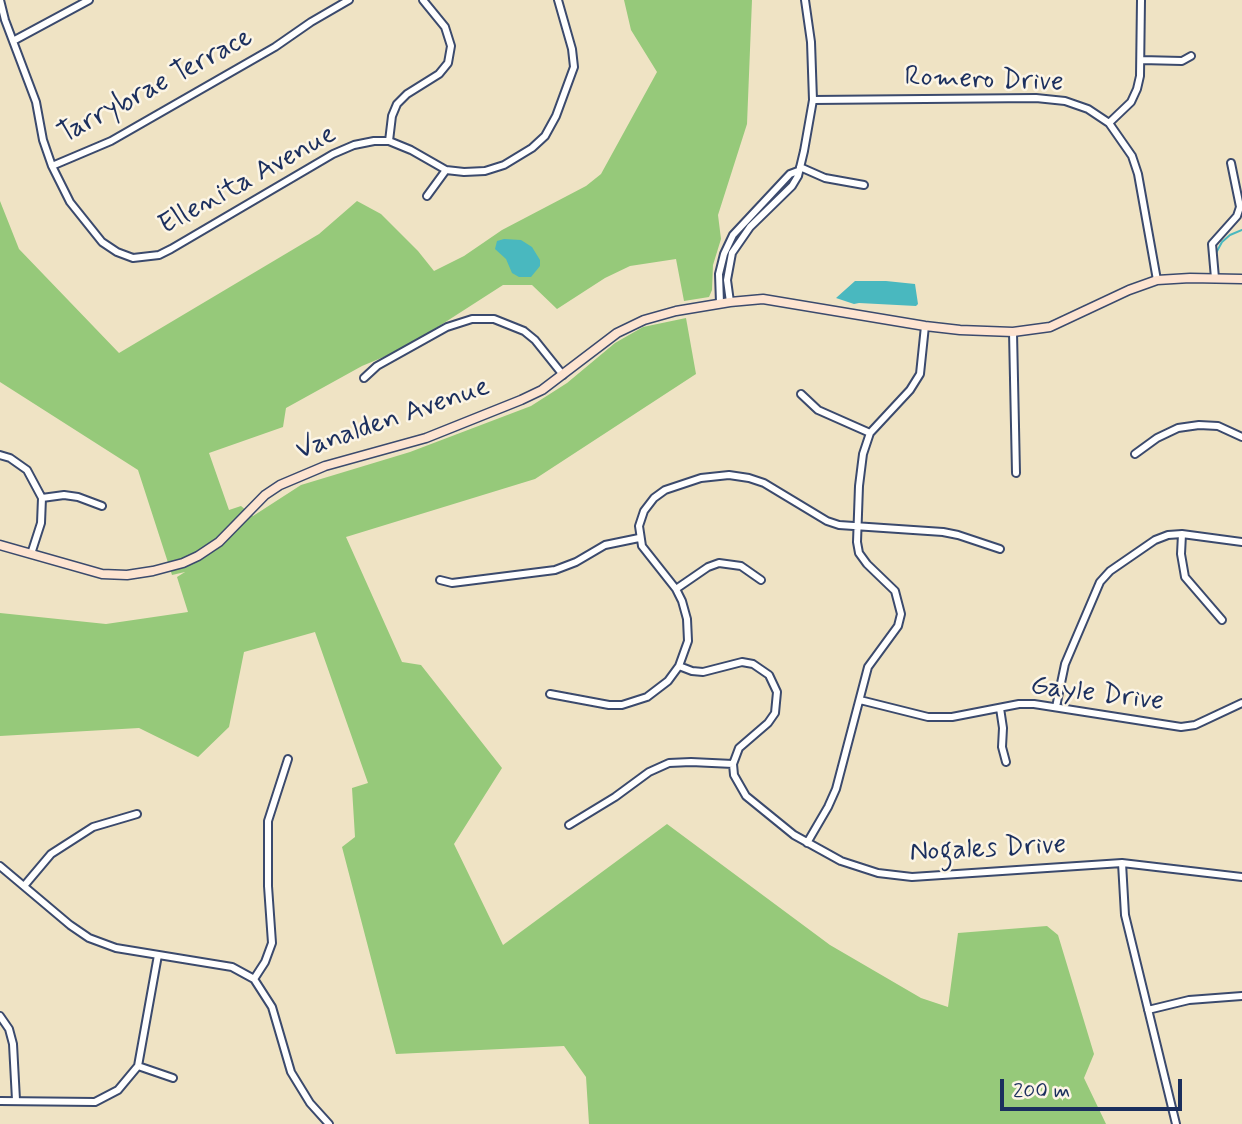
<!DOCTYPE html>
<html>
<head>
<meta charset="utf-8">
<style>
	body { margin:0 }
	#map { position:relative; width:1242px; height:1124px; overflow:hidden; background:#efe3c4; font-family:Mynerve,sans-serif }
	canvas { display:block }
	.scale { position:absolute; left:1000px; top:1079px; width:182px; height:32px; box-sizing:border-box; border:4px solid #1b2f5e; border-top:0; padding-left:9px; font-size:21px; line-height:24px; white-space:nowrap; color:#1b2f5e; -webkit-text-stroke:5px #fcf5e5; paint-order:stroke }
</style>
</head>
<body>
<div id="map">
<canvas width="1242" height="1124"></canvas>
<div class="scale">200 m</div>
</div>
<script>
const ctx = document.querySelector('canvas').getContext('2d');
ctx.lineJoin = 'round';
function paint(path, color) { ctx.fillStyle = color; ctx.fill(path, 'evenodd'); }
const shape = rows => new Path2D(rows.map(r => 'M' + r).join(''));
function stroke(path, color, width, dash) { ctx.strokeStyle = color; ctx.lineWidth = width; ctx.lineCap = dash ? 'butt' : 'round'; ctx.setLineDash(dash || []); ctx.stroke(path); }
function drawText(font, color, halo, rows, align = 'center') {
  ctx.font = font + ' Mynerve,sans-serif'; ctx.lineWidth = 5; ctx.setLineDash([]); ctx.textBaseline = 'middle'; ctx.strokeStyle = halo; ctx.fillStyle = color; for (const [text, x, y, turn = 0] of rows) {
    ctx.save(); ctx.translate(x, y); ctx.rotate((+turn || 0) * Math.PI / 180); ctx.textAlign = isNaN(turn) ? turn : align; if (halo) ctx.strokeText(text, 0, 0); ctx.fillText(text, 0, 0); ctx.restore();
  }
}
paint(shape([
	[624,0,752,0,747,124,718,215,721,239,713,265,712,290,709,297,684,301,676,259,630,266,605,278,557,309,532,285,503,285,405,348,362,366,286,408,283,427,209,453,229,510,241,506,253,516,301,485,410,452,531,406,567,383,615,343,643,327,686,318,696,374,535,479,346,537,402,662,421,665,502,768,454,844,503,945,667,824,830,945,921,998,948,1007,958,933,1047,926,1058,935,1094,1054,1084,1078,1106,1124,589,1124,586,1077,564,1046,396,1054,342,847,355,837,352,788,368,783,315,632,244,652,229,727,198,757,139,728,0,736,0,613,106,624,188,612,177,577,185,572,172,575,138,470,0,382,0,201,19,249,119,353,319,234,357,201,381,214,418,251,434,271,464,256,502,230,586,186,601,174,657,72,631,30]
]), '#96c97a');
paint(shape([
	[504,239,521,240,532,247,540,260,540,266,531,277,519,277,512,273,506,259,495,249,497,241],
	[855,281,886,281,915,284,918,304,916,306,859,303,854,304,836,298]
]), '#49b8bf');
stroke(shape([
	[1217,266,1216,253,1222,242,1230,235,1242,230]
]), '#49b8bf', 2);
const minor = shape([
	[0,0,5,20,36,102,43,140,52,166,70,202,102,242,117,252,133,258,159,255,171,249,333,154,354,145,374,141,389,141,411,150,446,170,464,172,485,171,504,165,532,148,545,136,556,116,574,67,572,49,558,0],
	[13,41,89,0],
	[1141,60,1182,61,1191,56],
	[813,100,1036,98,1065,101,1088,109,1109,123,1132,156,1138,174,1157,280],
	[1109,123,1131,102,1137,89,1140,76,1141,0],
	[389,141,392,116,397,104,407,94,439,74,448,63,451,46,445,27,423,0],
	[52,166,111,141,275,47,311,22,349,0],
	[800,167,825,178,864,185],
	[427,196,446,170],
	[1215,278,1212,244,1237,216,1240,207,1231,163],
	[730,302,727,280,732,253,750,227,792,186,798,176,804,151,813,100,811,42,805,0],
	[720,303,719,274,724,254,733,235,790,174,798,171],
	[1013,332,1016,473],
	[364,378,377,366,447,327,472,319,494,319,524,331,535,340,563,375],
	[801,394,818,410,870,433],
	[1135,454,1157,438,1178,428,1199,425,1218,426,1242,437],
	[0,455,10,458,27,470,42,498,41,523,31,554],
	[42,498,64,495,78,497,102,506],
	[1182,534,1181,554,1185,577,1222,620],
	[440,580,452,583,555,570,576,562,605,545,639,538],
	[676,589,708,567,719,563,741,566,761,580],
	[679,666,692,671,703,672,742,662,753,664,769,675,777,692,775,713,768,723,739,748,733,764,734,775,746,796,794,835,841,861,878,873,912,877,1122,863,1242,877],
	[550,694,609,705,622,705,647,697,668,681,679,666,688,641,687,619,682,601,676,589,642,546,639,526,644,511,654,498,665,490,701,478,729,475,749,478,764,483,827,521,839,525,943,532,958,535,1000,549],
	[860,700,928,717,952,717,1019,704,1034,704,1181,727,1195,725,1242,703],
	[1056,707,1065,664,1100,582,1110,571,1155,540,1168,535,1182,534,1242,542],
	[1000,708,1003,728,1002,747,1006,762],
	[569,825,615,797,649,772,669,763,691,762,733,764],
	[807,843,828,807,836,789,868,667,898,626,901,614,895,591,867,564,859,553,857,542,859,486,863,454,870,433,910,390,920,374,925,326],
	[1122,863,1125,915,1176,1124],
	[0,866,70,925,89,938,116,948,232,967,254,979,272,1007,291,1072,310,1103,329,1124],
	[24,886,51,854,93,827,137,814],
	[254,979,265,962,272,943,268,886,268,821,288,759],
	[1148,1010,1189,1000,1242,996],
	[0,1016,9,1029,13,1044,16,1100],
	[138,1066,173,1078],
	[0,1101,95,1102,118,1090,138,1066,158,955]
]);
const secondary = shape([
	[0,545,102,574,127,575,153,571,183,563,198,556,219,542,265,495,280,485,325,466,426,438,521,400,542,390,617,333,644,320,676,311,730,302,763,299,925,326,960,330,1013,332,1050,327,1129,290,1157,280,1190,278,1242,279]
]);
stroke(minor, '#3b4a6d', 10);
stroke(secondary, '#3b4a6d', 11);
stroke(minor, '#fff', 6);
stroke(secondary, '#fde4d1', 8);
drawText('28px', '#1b2f5e', '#fcf5e5', [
	["Romero Drive",984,81,2],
	["Tarrybrae Terrace",156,87,-28],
	["Ellenita Avenue",248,181,-29],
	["Vanalden Avenue",393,420,-19],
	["Gayle Drive",1097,695,7],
	["Nogales Drive",988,850,-3]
]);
</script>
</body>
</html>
